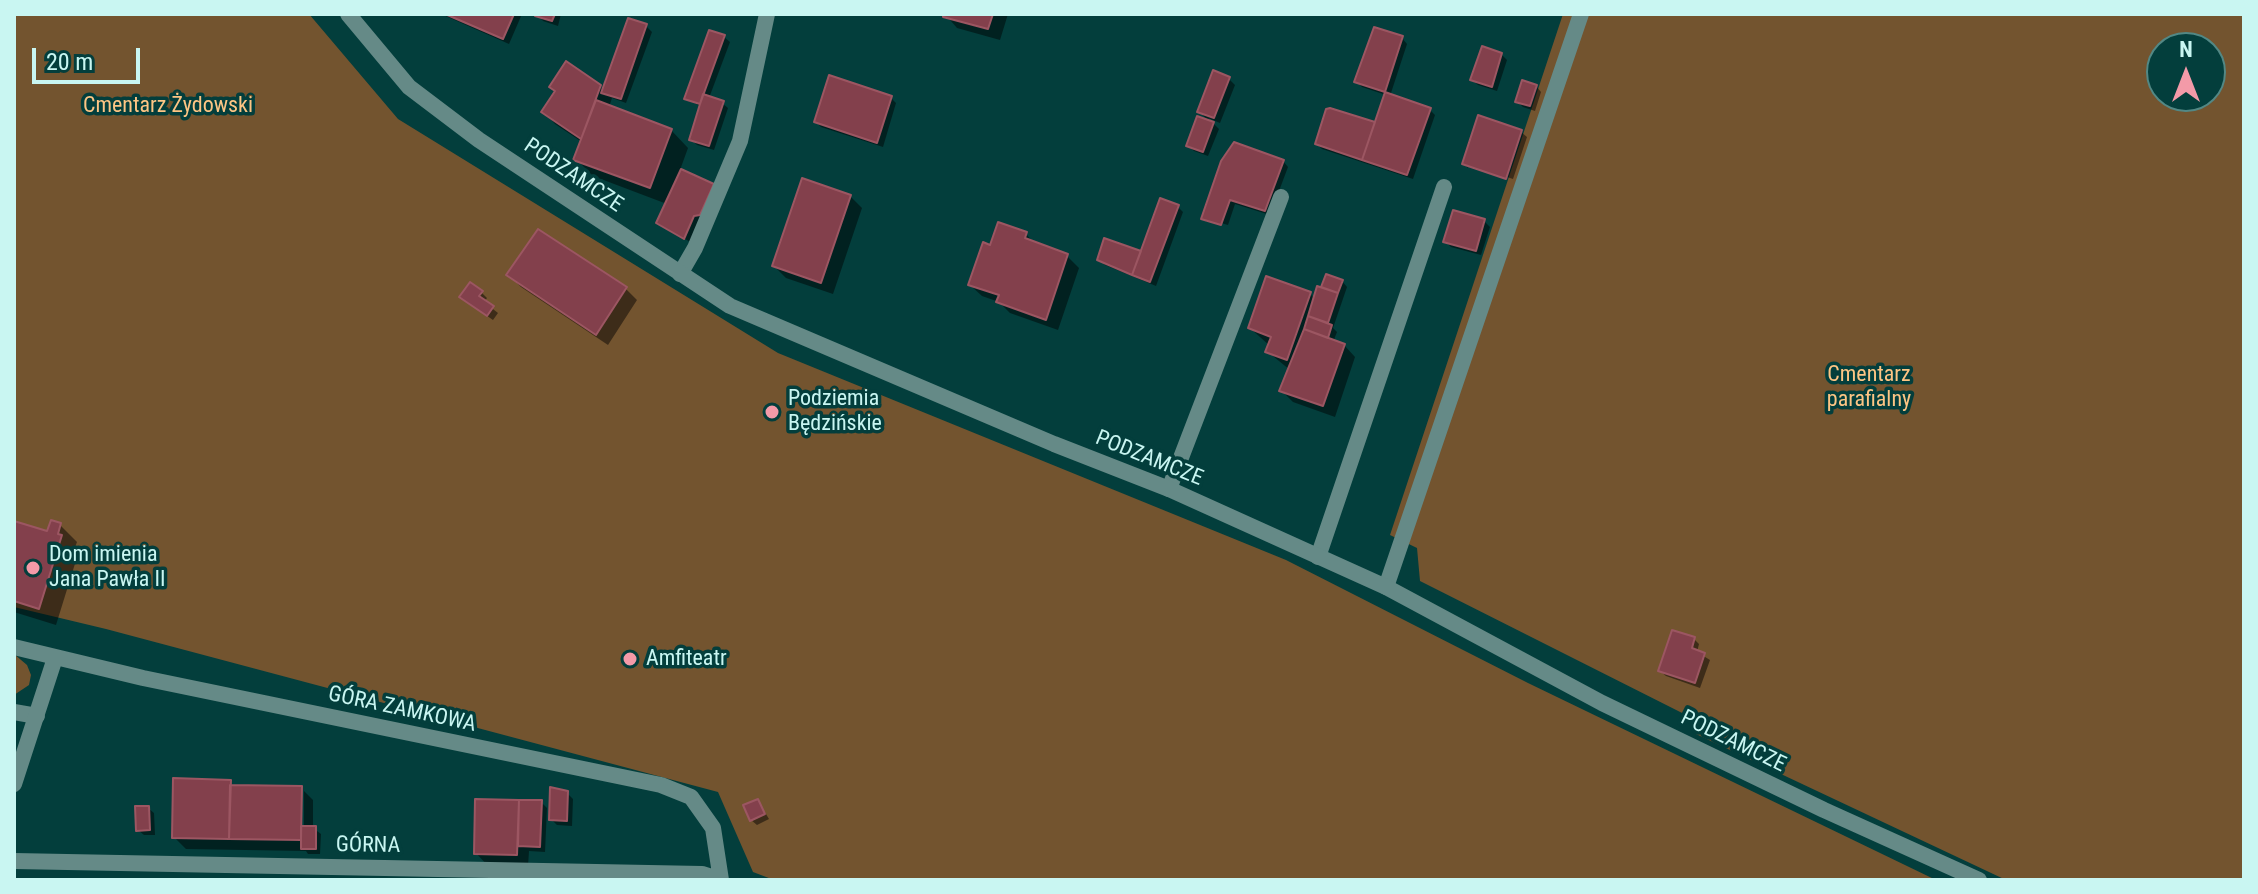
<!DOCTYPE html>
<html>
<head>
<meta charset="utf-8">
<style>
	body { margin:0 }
	#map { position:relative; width:2258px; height:894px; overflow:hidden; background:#033e3c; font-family:"Roboto Condensed",sans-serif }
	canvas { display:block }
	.frame { position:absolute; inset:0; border:16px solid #c9f6f2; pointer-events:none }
	.north { position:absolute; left:2146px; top:32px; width:80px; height:80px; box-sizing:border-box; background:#033e3c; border:2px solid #528885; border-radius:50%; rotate:0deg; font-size:22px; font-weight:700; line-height:32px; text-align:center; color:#c9f6f2 }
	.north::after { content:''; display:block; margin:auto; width:28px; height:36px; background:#f39aa8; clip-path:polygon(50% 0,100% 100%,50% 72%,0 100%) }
	.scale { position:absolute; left:32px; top:48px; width:108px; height:36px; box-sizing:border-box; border:4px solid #c9f6f2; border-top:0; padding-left:10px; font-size:24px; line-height:28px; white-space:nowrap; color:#c9f6f2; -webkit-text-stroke:6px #033e3c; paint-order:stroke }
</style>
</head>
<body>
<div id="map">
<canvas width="2258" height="894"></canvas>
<div class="frame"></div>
<div class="north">N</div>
<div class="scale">20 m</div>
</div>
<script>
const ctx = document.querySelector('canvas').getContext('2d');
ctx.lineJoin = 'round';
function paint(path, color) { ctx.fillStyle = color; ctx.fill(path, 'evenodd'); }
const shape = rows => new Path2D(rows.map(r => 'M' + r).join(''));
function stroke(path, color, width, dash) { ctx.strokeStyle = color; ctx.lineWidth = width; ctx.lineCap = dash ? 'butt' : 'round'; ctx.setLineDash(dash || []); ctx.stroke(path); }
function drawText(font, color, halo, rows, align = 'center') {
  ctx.font = font + ' "Roboto Condensed",sans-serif'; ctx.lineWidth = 7; ctx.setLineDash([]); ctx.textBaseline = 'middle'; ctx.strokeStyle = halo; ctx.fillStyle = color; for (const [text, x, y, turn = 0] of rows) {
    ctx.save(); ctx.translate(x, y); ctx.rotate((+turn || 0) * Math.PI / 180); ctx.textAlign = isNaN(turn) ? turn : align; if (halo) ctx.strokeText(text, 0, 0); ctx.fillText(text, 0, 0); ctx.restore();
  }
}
paint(shape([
	[14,14,309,14,398,119,778,353,1286,560,1528,683,1936,880,774,880,753,872,718,792,106,629,14,607],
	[1563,14,2244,14,2244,880,2006,880,1696,734,1700,722,1420,581,1417,548,1390,535],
	[2162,48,2210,48,2210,96,2162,96],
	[14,654,27,665,31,675,29,685,14,695]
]), '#73542f');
paint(shape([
	[441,14,522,14,509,44],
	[538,14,561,14,558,26,543,21],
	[945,14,1008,14,1000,40,957,28],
	[629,20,646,26,652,32,626,103,612,98,609,107,671,130,688,148,680,170,713,186,690,242,659,222,667,204,593,176,576,159,582,142,555,124,544,112,600,87,604,91],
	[710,32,724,37,730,42,709,98,722,103,728,108,714,150,697,145,691,139,701,107,687,98],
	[1402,38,1407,44,1390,96,1430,110,1435,115,1413,179,1322,149,1317,144,1376,124,1386,95,1362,87,1356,81],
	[1501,54,1507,60,1497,91,1478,85,1472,80],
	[1214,73,1229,79,1235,85,1220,123,1208,118,1219,129,1208,156,1194,151,1189,146,1210,123,1199,111],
	[1536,86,1541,92,1535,111,1523,107,1518,102],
	[891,98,896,103,883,147,821,127,816,122],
	[1521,132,1527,137,1513,179,1468,164,1468,168,1464,164],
	[1283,161,1288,167,1270,215,1235,204,1228,225,1207,219,1207,222,1203,218],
	[850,196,862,208,833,294,786,278,774,266],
	[1177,206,1183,212,1156,286,1105,265,1099,259,1143,253],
	[1484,221,1490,227,1481,255,1451,247,1445,241],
	[1026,234,1036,245,1067,256,1079,268,1058,330,1010,313,999,302,982,296,970,285],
	[509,275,625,288,637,300,608,345,521,287],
	[1327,277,1342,281,1347,287,1333,328,1337,332,1333,342,1344,345,1355,357,1335,417,1293,402,1282,391,1290,370,1268,352,1270,346,1250,328,1267,279,1310,294,1315,299],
	[482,293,487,298,484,302,498,313,493,320,467,302],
	[14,523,48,533,60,525,77,542,74,550,78,554,56,625,14,612],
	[1694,639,1699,644,1697,652,1710,660,1700,688,1666,676,1660,671],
	[230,782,234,787,302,788,300,828,304,828,304,791,313,800,313,828,321,834,320,854,308,854,306,851,186,849,174,837],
	[567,793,573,799,572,826,557,825,551,819],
	[477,801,541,802,547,808,545,852,529,851,528,866,487,865,476,853],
	[758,801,769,819,757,825,751,820],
	[148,808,154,813,155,835,144,835,138,830]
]), '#0007');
const building = shape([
	[445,14,514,14,503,39,445,14],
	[536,14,555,14,552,21,535,16,536,14],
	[943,14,993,14,988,29,943,17,943,14],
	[628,18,647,24,621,99,601,93,628,18],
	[1374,27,1403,36,1385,92,1354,82,1374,27],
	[709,30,725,35,700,104,684,99,709,30],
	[1482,46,1502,53,1492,87,1470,80,1482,46],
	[566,61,601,85,581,139,541,112,555,91,549,87,566,61],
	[1213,70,1230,77,1214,118,1197,112,1213,70],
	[829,75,892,96,877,143,814,122,829,75],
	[1522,80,1537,85,1530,106,1515,102,1522,80],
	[1385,92,1431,108,1407,175,1362,160,1385,92],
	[703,94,724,101,709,146,689,140,703,94],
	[596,100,672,129,650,188,573,160,596,100],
	[1330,108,1375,122,1362,160,1315,144,1326,109,1330,108],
	[1478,115,1522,130,1506,179,1462,164,1478,115],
	[1197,116,1214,122,1203,152,1186,146,1197,116],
	[1234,142,1284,160,1265,211,1230,200,1221,225,1201,219,1221,161,1234,142],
	[681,169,714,184,700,215,694,216,684,239,656,223,681,169],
	[802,178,851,195,821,283,772,266,802,178],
	[1160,198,1179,205,1150,282,1132,275,1160,198],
	[1453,210,1485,219,1476,251,1443,242,1453,210],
	[998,222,1027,232,1025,238,1068,254,1046,320,996,302,999,295,968,285,983,242,990,245,998,222],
	[538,229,627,287,596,335,506,275,538,229],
	[1104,238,1141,251,1132,275,1097,260,1104,238],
	[1326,274,1343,280,1338,293,1321,287,1326,274],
	[1266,276,1311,292,1287,360,1265,352,1271,337,1248,328,1266,276],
	[470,282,483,291,479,296,494,306,487,316,459,297,470,282],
	[1317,286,1338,293,1328,323,1308,316,1317,286],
	[1308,316,1332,325,1328,338,1304,329,1308,316],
	[1304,329,1345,344,1323,406,1279,391,1304,329],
	[51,520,61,523,58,534,62,535,39,609,14,601,14,521,47,531,51,520],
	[1672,630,1695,637,1692,648,1705,653,1695,683,1658,671,1672,630],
	[173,778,231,780,229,839,172,838,173,778],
	[230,785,302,786,301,840,229,839,230,785],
	[550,787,568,791,567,821,549,820,550,787],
	[475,799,519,800,517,855,474,854,475,799],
	[758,799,765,814,750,821,743,805,758,799],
	[519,800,542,800,540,847,518,846,519,800],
	[135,806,149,806,150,830,136,831,135,806],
	[301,826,316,826,316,849,301,849,301,826]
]);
paint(building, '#83404c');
stroke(building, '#9c5662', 2);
stroke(shape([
	[680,274,695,248,740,141,767,14],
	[1169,489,1281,197],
	[1318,557,1444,187],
	[1386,587,1581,14],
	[14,712,37,716]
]), '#658a87', 16);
stroke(shape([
	[348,14,409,87,479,140,730,306,1054,444,1169,489,1386,587,1602,703,1824,810,1979,880],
	[14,647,143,678,661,785,691,797,713,828,721,880,702,874,14,861],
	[14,784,55,658]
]), '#658a87', 16);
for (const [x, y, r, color] of [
	[772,412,8,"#f39aa8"],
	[33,568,8,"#f39aa8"],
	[630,659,8,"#f39aa8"]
]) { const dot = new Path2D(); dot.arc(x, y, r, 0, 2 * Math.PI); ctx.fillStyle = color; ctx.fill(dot); stroke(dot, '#033e3c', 3); }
drawText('22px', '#fdc584', '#033e3c', [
	["Cmentarz Żydowski",168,106],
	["Cmentarz",1869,375],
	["parafialny",1869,400]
]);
drawText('22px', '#c9f6f2', '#033e3c', [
	["PODZAMCZE",573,176,34],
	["PODZAMCZE",1149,459,22],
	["GÓRA ZAMKOWA",402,710,12],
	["PODZAMCZE",1733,742,26],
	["GÓRNA",368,846,1]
]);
drawText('22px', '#c9f6f2', '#033e3c', [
	["Podziemia",788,399],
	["Będzińskie",788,424],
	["Dom imienia",49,555],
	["Jana Pawła II",49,580],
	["Amfiteatr",646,659]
], 'left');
</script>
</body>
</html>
